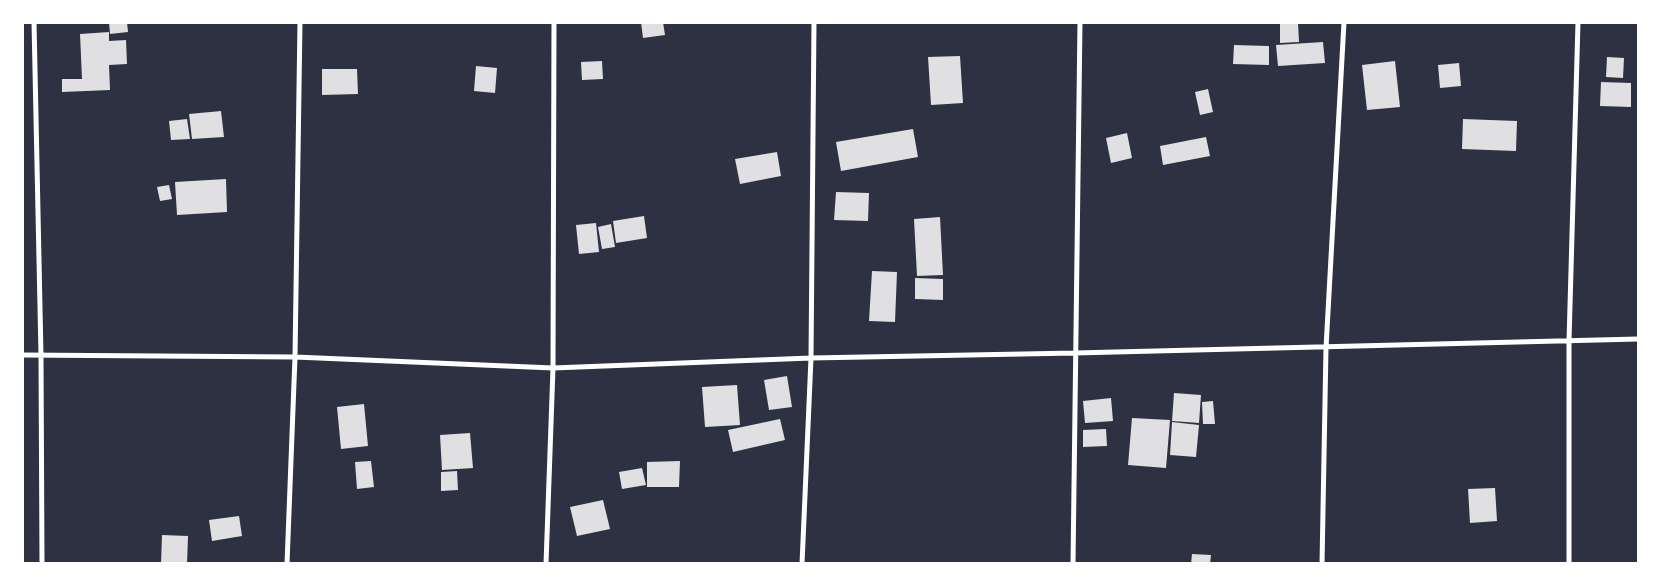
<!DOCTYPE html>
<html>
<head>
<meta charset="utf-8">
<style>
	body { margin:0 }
	#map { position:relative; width:1661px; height:586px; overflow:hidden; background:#2d3142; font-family:Raleway,sans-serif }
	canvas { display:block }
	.frame { position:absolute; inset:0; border:24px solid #fff; pointer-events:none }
</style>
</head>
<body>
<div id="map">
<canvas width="1661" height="586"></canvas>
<div class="frame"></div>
</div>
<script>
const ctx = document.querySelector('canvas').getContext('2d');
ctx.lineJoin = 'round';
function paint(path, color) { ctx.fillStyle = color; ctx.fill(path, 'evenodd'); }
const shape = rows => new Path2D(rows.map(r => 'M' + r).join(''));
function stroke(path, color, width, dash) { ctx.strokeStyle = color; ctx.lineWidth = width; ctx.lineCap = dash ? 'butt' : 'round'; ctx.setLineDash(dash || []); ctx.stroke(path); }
paint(shape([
	[109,22,127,22,128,32,110,34],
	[641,22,663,22,665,35,643,38],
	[1280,22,1298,22,1299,42,1280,43],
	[109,32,109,41,126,40,127,64,109,65,110,90,62,92,62,79,82,79,80,34],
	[1323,42,1325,63,1278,66,1276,45],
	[1234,45,1269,46,1269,65,1233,64],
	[960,56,963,103,931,105,928,57],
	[1607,57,1624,58,1623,78,1606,77],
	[602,61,603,79,582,80,581,62],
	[1395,61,1400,107,1367,110,1362,65],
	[1459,63,1461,86,1440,88,1438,65],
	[476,66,497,68,495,93,474,91],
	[322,69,357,69,358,94,322,95],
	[1601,82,1631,83,1631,107,1600,106],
	[1208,89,1213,112,1200,115,1195,92],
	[221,111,224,137,192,139,189,114],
	[187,119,190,139,171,140,169,121],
	[1463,119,1517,121,1516,151,1462,149],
	[913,129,918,157,841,171,836,142],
	[1127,133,1132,158,1111,163,1106,138],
	[1206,137,1210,156,1163,165,1160,146],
	[777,152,781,176,740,184,735,159],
	[226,179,227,212,177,215,175,182],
	[169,185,172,199,160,201,157,187],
	[836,192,869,193,868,221,834,220],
	[644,216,647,238,616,243,613,221],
	[940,217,943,275,917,276,914,219],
	[596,223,599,252,579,254,576,225],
	[611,224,615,247,602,249,598,227],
	[872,271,897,272,895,322,869,321],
	[915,278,943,279,943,300,915,299],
	[787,376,792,407,769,410,764,380],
	[737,385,740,425,705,427,702,387],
	[1174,393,1201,395,1199,423,1172,421],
	[1111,398,1113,421,1085,423,1083,401],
	[1213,401,1215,424,1203,424,1202,402],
	[364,404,368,446,341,449,337,407],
	[1132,418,1170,420,1166,468,1128,465],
	[780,419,785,440,733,452,728,430],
	[1172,422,1199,425,1196,457,1170,455],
	[1106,429,1107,446,1083,447,1083,430],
	[470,433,473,468,442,470,440,435],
	[371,461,374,487,357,489,355,462],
	[680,461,679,487,647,487,647,462],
	[642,468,646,485,622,489,619,472],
	[457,471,458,490,441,491,441,472],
	[1495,488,1497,521,1470,523,1468,489],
	[603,500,610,529,577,536,570,507],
	[239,516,242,536,212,541,209,520],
	[162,535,188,536,187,564,161,564],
	[1192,554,1211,555,1210,564,1191,564]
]), '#e0e0e3');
stroke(shape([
	[34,22,41,355,42,564],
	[22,355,295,357,553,368,811,358,1075,353,1638,339],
	[287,564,295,357,300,22],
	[546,564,553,368,554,22],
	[802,564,811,358,814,22],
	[1073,564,1080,22],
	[1322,564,1326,348,1344,22],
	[1569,564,1569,341,1578,22]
]), '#fff', 5);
</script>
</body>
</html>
